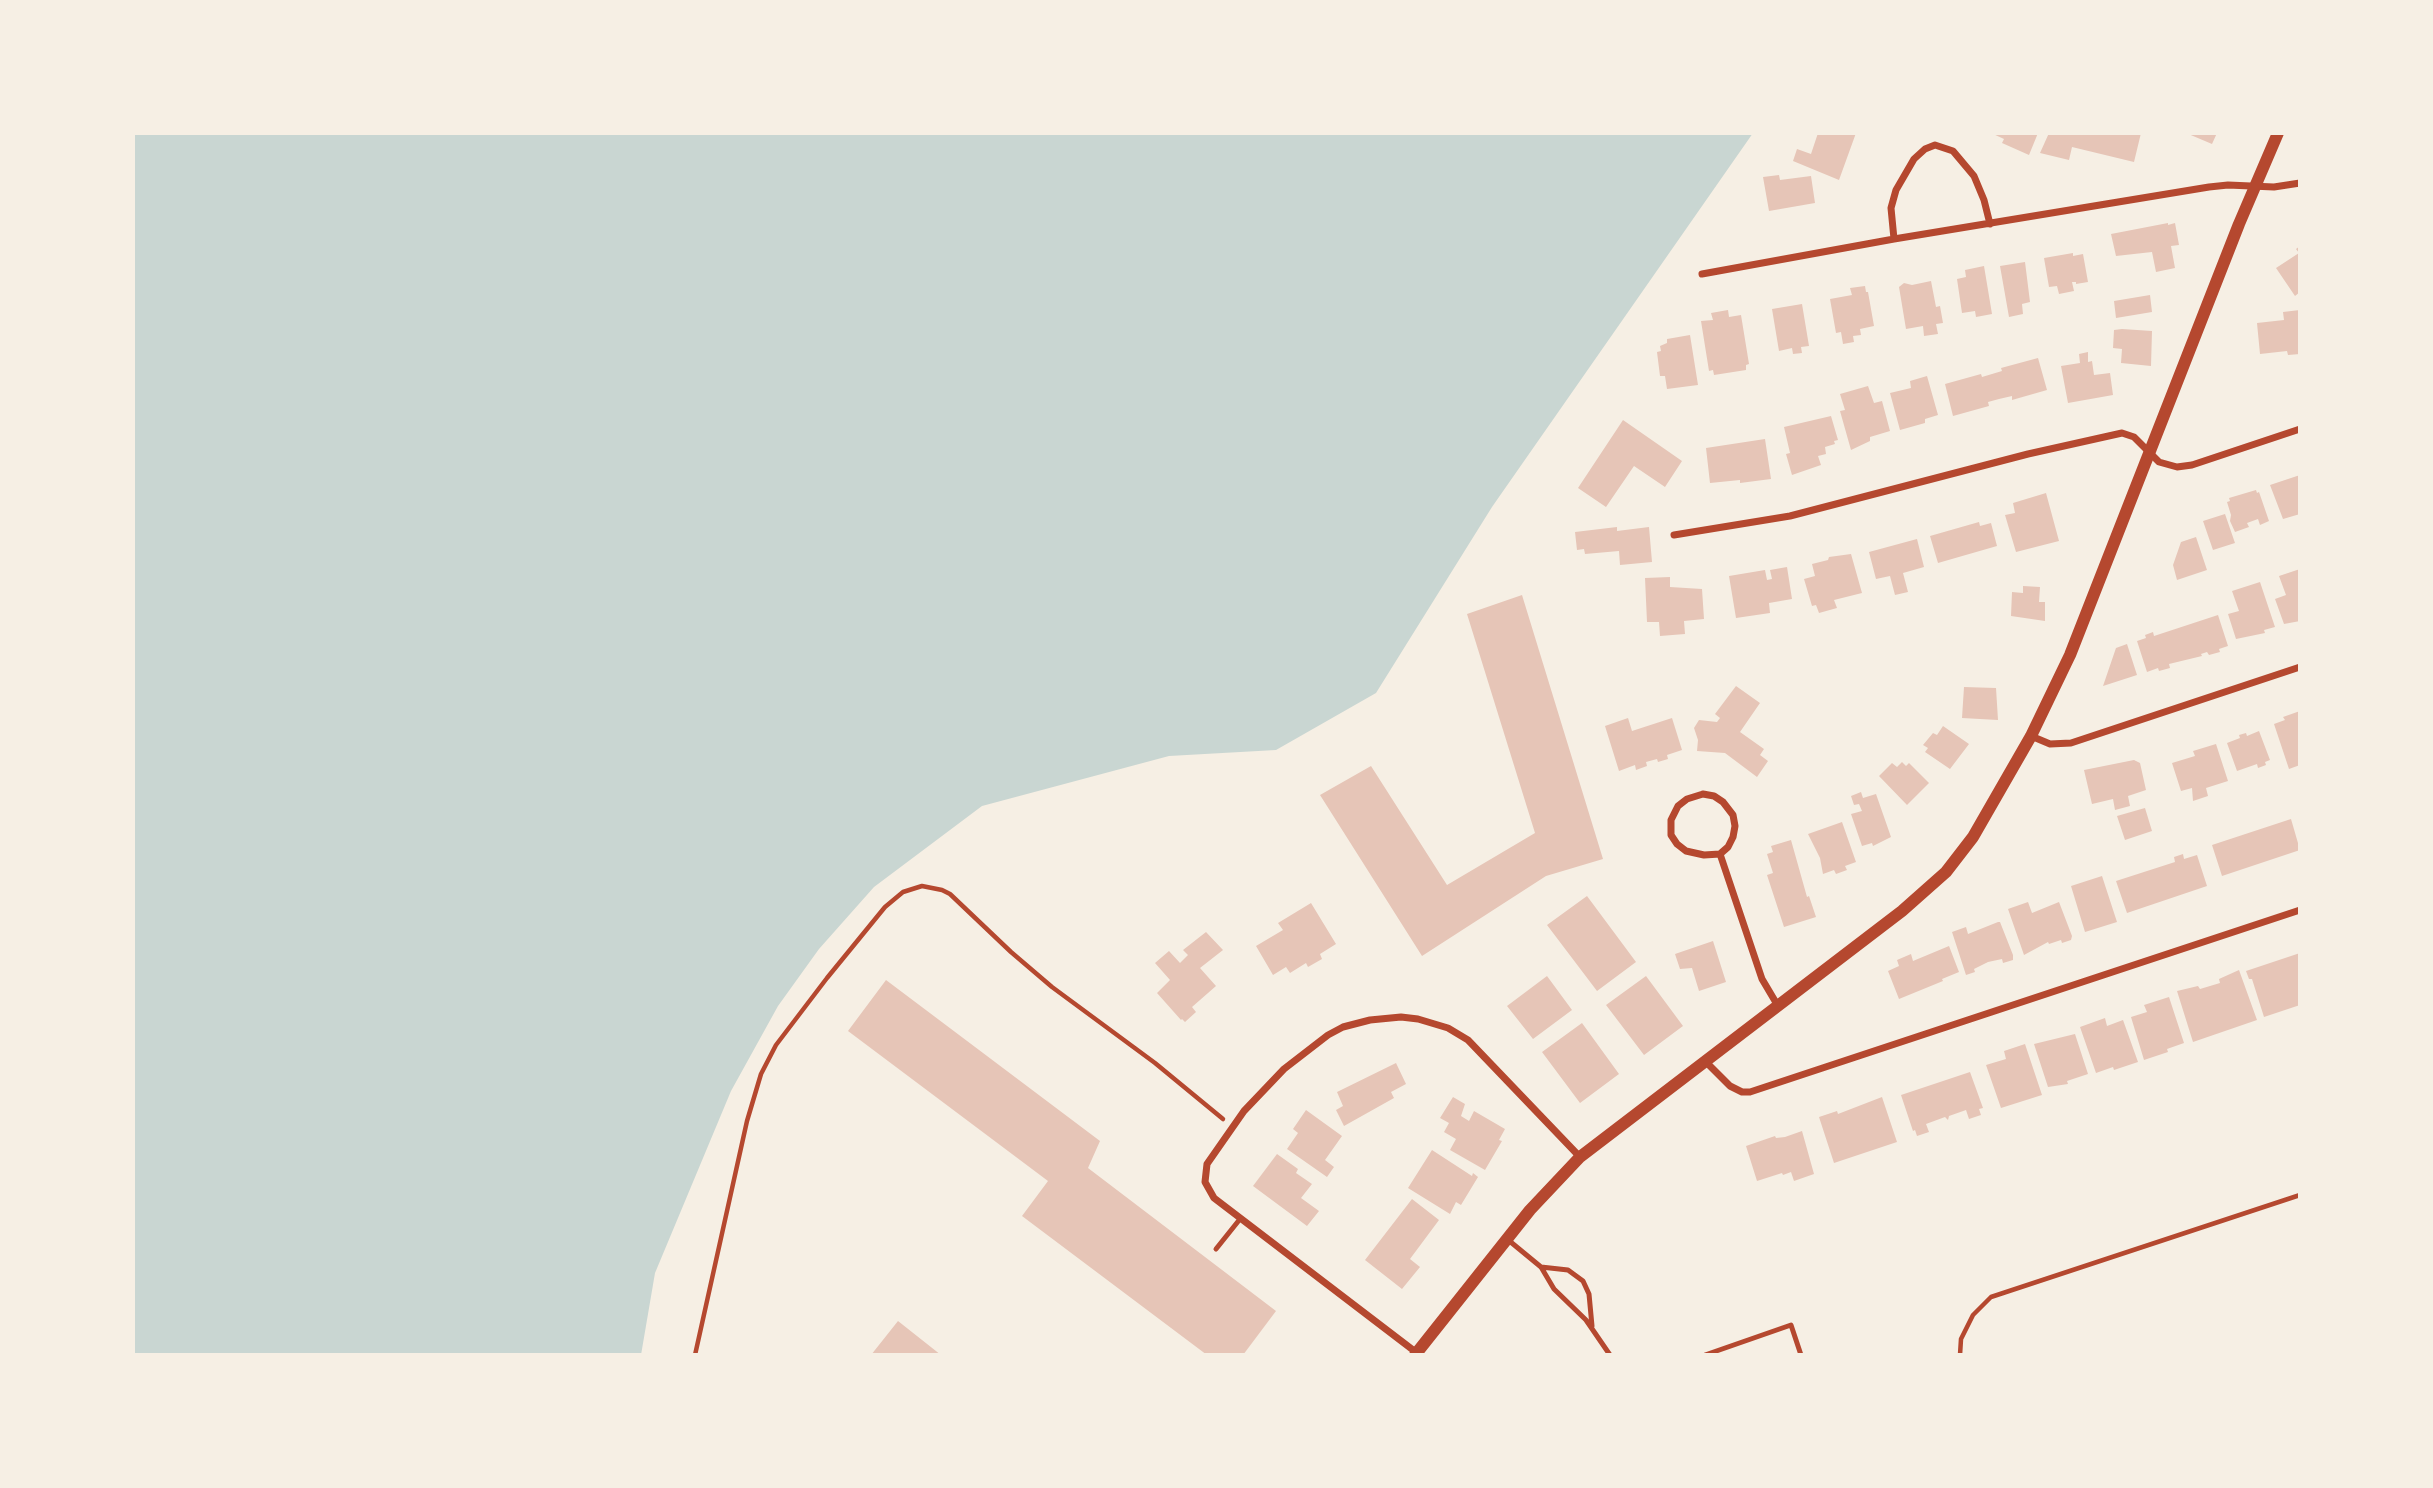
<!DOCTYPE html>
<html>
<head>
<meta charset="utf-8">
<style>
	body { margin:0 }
	#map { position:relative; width:2433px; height:1488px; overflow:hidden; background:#f6efe4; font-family:Bitter,serif }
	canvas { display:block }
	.frame { position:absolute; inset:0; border:135px solid #f6efe4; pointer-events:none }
</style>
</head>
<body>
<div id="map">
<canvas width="2433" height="1488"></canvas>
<div class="frame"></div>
</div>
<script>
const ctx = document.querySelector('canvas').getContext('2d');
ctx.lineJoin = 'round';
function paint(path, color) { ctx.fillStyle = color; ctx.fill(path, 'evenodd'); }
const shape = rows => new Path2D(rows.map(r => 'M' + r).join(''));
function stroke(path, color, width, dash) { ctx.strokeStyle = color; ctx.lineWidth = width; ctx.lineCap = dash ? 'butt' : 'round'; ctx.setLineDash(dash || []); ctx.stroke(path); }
paint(shape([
	[133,133,1753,133,1492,507,1376,693,1276,750,1169,756,982,806,874,887,819,949,778,1006,731,1091,655,1273,641,1355,133,1355]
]), '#c9d6d2');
paint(shape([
	[1818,133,1856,133,1839,180,1793,161,1797,149,1811,154],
	[1991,133,2038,133,2029,155,2002,143,2004,139],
	[2049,133,2141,133,2134,162,2072,147,2069,160,2040,153],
	[2186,133,2217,133,2212,144],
	[1779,175,1780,180,1811,176,1815,203,1769,211,1763,177],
	[2168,223,2168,225,2175,223,2179,245,2171,246,2175,268,2156,272,2152,252,2116,256,2111,234],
	[2300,246,2300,292,2295,296,2276,268,2299,253,2296,249],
	[2073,253,2073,256,2083,254,2088,282,2076,284,2076,282,2072,282,2074,291,2059,294,2057,286,2049,287,2044,258],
	[2025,262,2030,302,2022,304,2023,314,2009,317,2000,266],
	[1984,266,1992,314,1976,317,1975,311,1962,313,1957,279,1966,277,1965,270],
	[1931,281,1936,307,1940,306,1943,323,1936,324,1938,334,1924,336,1923,326,1906,329,1899,287,1904,283,1912,285],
	[1865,286,1866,292,1868,292,1874,326,1860,329,1861,335,1853,336,1854,342,1843,344,1841,332,1836,333,1830,299,1852,295,1850,288],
	[2150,295,2152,312,2116,318,2114,301],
	[1802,304,1809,346,1801,347,1802,353,1793,354,1792,348,1779,351,1772,309],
	[1728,310,1729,317,1741,315,1749,364,1746,365,1746,370,1714,375,1713,370,1709,371,1701,321,1713,320,1711,313],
	[2300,310,2300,354,2288,355,2287,351,2260,354,2257,323,2284,320,2283,312],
	[2122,329,2152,331,2151,366,2121,363,2122,349,2113,348,2114,330],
	[1690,335,1698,385,1667,389,1665,376,1660,376,1657,352,1661,351,1660,346,1667,343,1667,339],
	[2088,352,2088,362,2092,361,2094,375,2110,373,2113,395,2068,403,2061,366,2080,363,2079,354],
	[2038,358,2047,390,2012,400,2012,396,1999,399,1988,402,1989,406,1953,416,1945,384,1981,374,1982,377,2002,371,2001,368],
	[1927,376,1938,415,1925,419,1925,423,1900,430,1890,393,1911,388,1910,381],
	[1868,386,1874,403,1882,401,1890,431,1870,437,1870,441,1851,450,1840,411,1845,410,1840,394],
	[1831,416,1838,440,1834,441,1835,444,1825,447,1826,454,1818,456,1821,465,1792,475,1786,454,1790,453,1784,427],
	[1623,420,1682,461,1665,487,1634,466,1606,507,1578,488],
	[1765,439,1771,479,1740,483,1740,480,1710,483,1706,448],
	[2300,475,2300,514,2283,519,2270,485],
	[2256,490,2257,493,2259,492,2269,521,2260,525,2258,519,2247,523,2249,527,2235,532,2230,521,2231,515,2227,502,2230,501,2229,498],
	[2046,493,2059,541,2016,552,2005,515,2015,513,2013,503],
	[2225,514,2235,543,2213,550,2203,521],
	[1979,522,1980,526,1991,523,1997,546,1938,563,1930,536],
	[1617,527,1617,531,1649,527,1652,562,1620,565,1619,551,1585,554,1584,549,1577,550,1575,532],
	[2196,537,2207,570,2177,580,2173,565,2181,542],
	[1917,539,1924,567,1903,573,1908,592,1895,595,1890,576,1876,579,1869,552],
	[1851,554,1862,593,1834,600,1837,608,1819,613,1816,605,1812,606,1804,579,1815,576,1812,564,1828,560,1829,557],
	[1787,567,1792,599,1769,603,1770,613,1736,618,1729,576,1765,570,1767,580,1772,579,1770,570],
	[2300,569,2300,621,2284,624,2275,599,2286,595,2279,576],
	[1670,577,1670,587,1702,589,1704,619,1684,621,1685,634,1660,636,1659,622,1647,622,1645,578],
	[2260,582,2275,627,2264,630,2265,633,2236,639,2228,614,2239,611,2232,591],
	[2023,586,2040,587,2039,602,2045,602,2045,621,2011,616,2012,592,2023,593],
	[1522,595,1603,859,1546,876,1422,956,1320,795,1371,766,1447,885,1535,833,1467,614],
	[2218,615,2228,646,2219,649,2220,652,2209,655,2207,652,2201,654,2202,656,2169,664,2170,668,2159,671,2158,668,2147,672,2137,641,2146,638,2145,635,2153,632,2154,636],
	[2127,644,2137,675,2103,686,2116,648],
	[1736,686,1760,703,1740,732,1764,749,1760,755,1768,761,1757,777,1725,753,1697,751,1698,740,1694,728,1699,720,1717,722,1720,718,1715,714],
	[1964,687,1996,688,1998,720,1962,718],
	[2300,711,2300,765,2289,769,2274,724,2285,720,2283,717],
	[1628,718,1632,731,1672,718,1682,750,1667,755,1668,759,1658,762,1657,759,1646,762,1647,766,1636,770,1635,765,1619,771,1605,726],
	[1943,726,1969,744,1950,769,1925,752,1928,748,1923,745,1933,733,1937,735],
	[2259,731,2270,760,2265,762,2266,765,2258,768,2257,764,2237,771,2227,743,2240,738,2239,735,2246,733,2247,736],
	[2216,744,2228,781,2206,788,2208,796,2193,801,2192,788,2181,791,2172,763,2195,756,2193,751],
	[2134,760,2140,763,2146,790,2128,796,2130,806,2115,810,2113,799,2092,804,2084,770],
	[1902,762,1906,766,1909,763,1929,783,1907,805,1879,776,1892,763,1897,767],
	[1861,792,1863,798,1876,794,1891,837,1873,846,1872,843,1862,846,1851,814,1862,811,1859,804,1854,805,1851,796],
	[2145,808,2152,831,2125,840,2117,816],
	[2291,819,2300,850,2222,876,2212,845],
	[1842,822,1856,862,1845,866,1847,870,1836,874,1834,870,1823,874,1820,858,1808,834],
	[1791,840,1807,897,1809,896,1816,917,1784,927,1767,875,1773,873,1767,854,1773,852,1771,846],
	[2183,854,2184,859,2197,855,2207,886,2127,913,2116,881,2175,862,2174,857],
	[2102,876,2117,922,2085,932,2071,886],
	[1587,896,1636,962,1597,991,1547,925],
	[2028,902,2032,913,2059,902,2072,936,2071,940,2062,943,2061,940,2049,944,2048,942,2024,955,2008,909],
	[1311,903,1336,944,1320,954,1322,959,1308,967,1306,963,1290,973,1286,967,1273,975,1256,946,1283,930,1278,923],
	[1998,922,2000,922,2013,955,2013,960,2003,963,2002,959,1988,962,1974,969,1975,972,1966,975,1952,932,1966,927,1968,934],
	[1206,932,1223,950,1200,968,1216,986,1192,1007,1196,1012,1185,1022,1182,1019,1181,1020,1157,993,1170,980,1155,963,1169,951,1180,963,1188,955,1183,950],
	[1713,941,1726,982,1699,991,1692,968,1680,969,1675,954],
	[1949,946,1959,972,1942,979,1943,981,1899,999,1888,971,1899,966,1897,960,1911,954,1913,961],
	[2300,953,2300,1005,2264,1017,2252,979,2249,979,2246,971],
	[2239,970,2257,1020,2193,1042,2177,991,2198,986,2200,989,2220,983,2219,979],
	[1547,976,1572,1010,1533,1039,1507,1006],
	[1646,976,1683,1026,1644,1055,1606,1005],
	[886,980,1100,1141,1088,1168,1276,1311,1243,1355,1207,1355,1022,1216,1048,1181,848,1031],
	[2169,997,2184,1043,2167,1049,2168,1052,2144,1060,2131,1017,2147,1012,2144,1005],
	[2105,1018,2107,1026,2123,1020,2138,1062,2114,1070,2113,1067,2096,1073,2080,1027],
	[1582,1023,1619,1074,1580,1103,1542,1052],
	[2075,1034,2088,1074,2067,1081,2068,1084,2048,1087,2034,1044],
	[2025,1044,2042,1095,2001,1108,1986,1065,2006,1059,2004,1051],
	[1396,1063,1406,1084,1391,1092,1394,1098,1344,1126,1336,1110,1343,1106,1337,1092],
	[1970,1072,1983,1108,1979,1109,1981,1115,1969,1119,1966,1110,1949,1116,1948,1120,1945,1117,1926,1124,1929,1132,1917,1136,1915,1130,1913,1131,1901,1095],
	[1453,1097,1465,1104,1461,1116,1469,1121,1474,1111,1505,1129,1499,1140,1502,1141,1485,1170,1450,1150,1456,1139,1444,1132,1449,1123,1440,1118],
	[1882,1097,1897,1142,1834,1163,1819,1117,1837,1111,1838,1114],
	[1306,1110,1342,1136,1325,1160,1334,1167,1327,1177,1287,1149,1298,1133,1293,1129],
	[1802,1131,1814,1174,1794,1181,1791,1172,1783,1175,1782,1173,1757,1181,1746,1146,1775,1136,1776,1138,1785,1137],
	[1432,1150,1472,1176,1473,1173,1478,1177,1461,1205,1456,1202,1450,1214,1408,1188],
	[1277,1154,1298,1169,1296,1173,1312,1184,1301,1198,1319,1211,1307,1226,1253,1186],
	[1412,1199,1439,1220,1410,1259,1420,1267,1402,1289,1365,1260],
	[898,1321,941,1355,871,1355]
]), '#e6c5b7');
stroke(shape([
	[695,1355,747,1121,761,1074,776,1045,827,978,885,907,903,892,922,886,942,890,950,894,1011,952,1052,987,1155,1063,1223,1119],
	[1960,1355,1961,1339,1973,1315,1991,1297,2300,1195]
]), '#b5482f', 4.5);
stroke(shape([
	[1507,1239,1541,1267,1554,1289,1586,1320,1610,1355],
	[1216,1249,1240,1219],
	[1541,1267,1568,1270,1583,1281,1589,1294,1592,1326],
	[1705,1355,1791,1325,1801,1355]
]), '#b5482f', 5);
stroke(shape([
	[1894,239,1891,208,1896,190,1914,159,1925,149,1935,145,1953,151,1974,176,1984,200,1990,224],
	[1702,274,1894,239,2209,187,2228,185,2274,187,2300,183],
	[1674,535,1790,516,2028,454,2122,433,2134,437,2159,462,2177,467,2192,465,2300,429],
	[2031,736,2050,744,2071,743,2300,667],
	[1703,794,1714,796,1723,802,1733,815,1735,826,1733,837,1728,847,1720,854,1704,855,1686,851,1677,844,1671,835,1671,820,1678,806,1687,799,1703,794],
	[1720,854,1762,979,1778,1006],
	[1706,1062,1730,1086,1742,1092,1750,1092,2300,910],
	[1417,1353,1214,1198,1205,1182,1207,1164,1244,1111,1284,1069,1328,1035,1343,1027,1370,1020,1401,1017,1418,1019,1448,1028,1468,1040,1580,1157]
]), '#b5482f', 7);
stroke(shape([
	[1415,1355,1530,1210,1580,1157,1902,911,1946,872,1973,837,2031,736,2070,655,2239,224,2278,133]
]), '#b5482f', 12);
</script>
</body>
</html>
